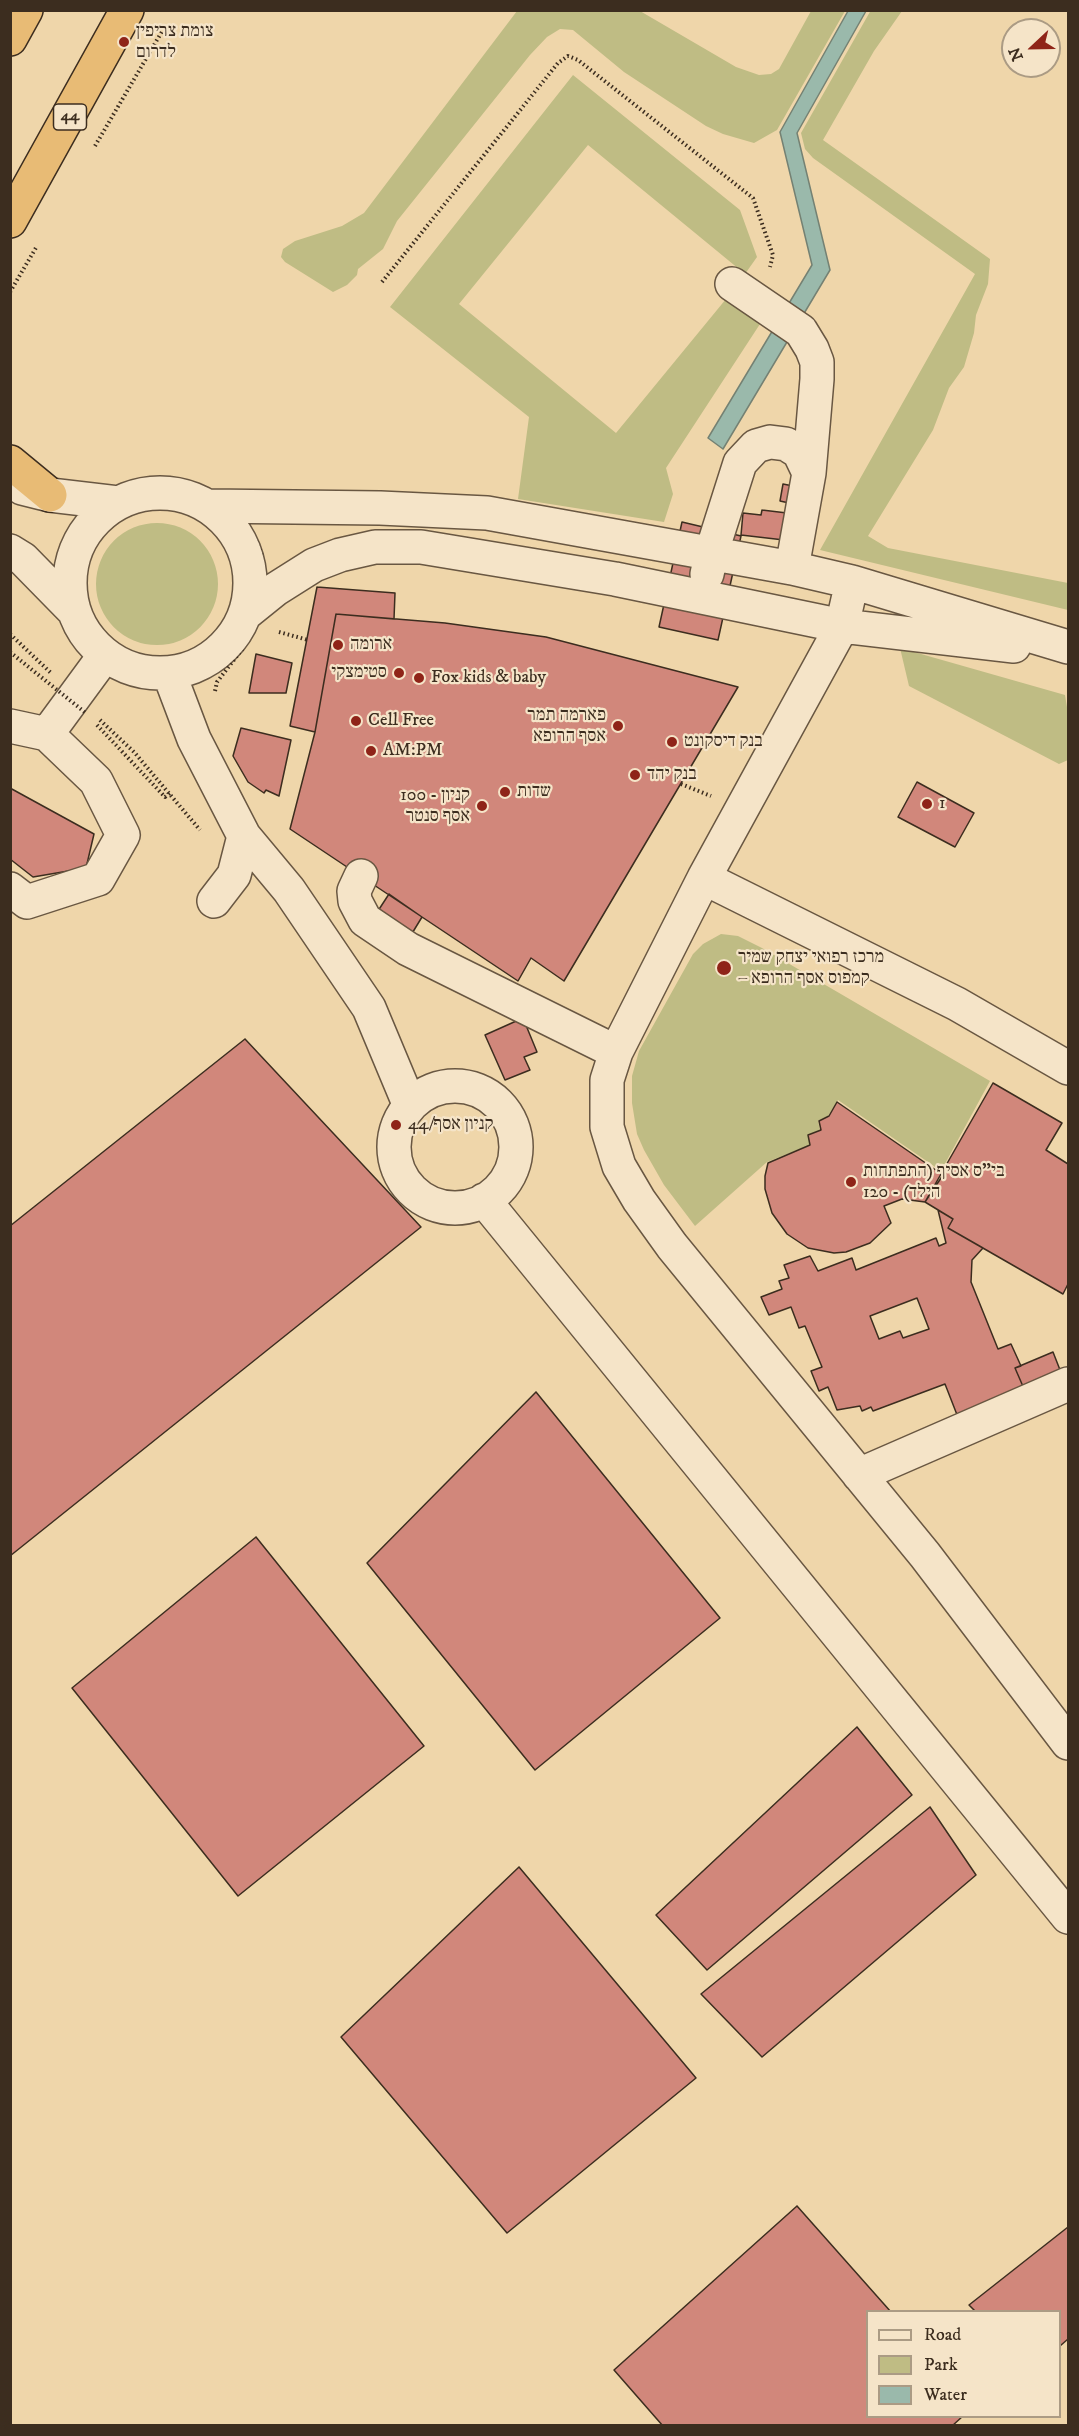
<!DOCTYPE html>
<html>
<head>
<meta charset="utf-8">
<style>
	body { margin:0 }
	#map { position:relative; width:1079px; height:2436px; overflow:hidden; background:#efd6aa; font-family:"IM FELL DW Pica",serif }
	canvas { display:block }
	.frame { position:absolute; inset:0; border:12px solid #3c2d1f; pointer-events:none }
	.legend { position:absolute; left:866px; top:2310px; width:195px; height:108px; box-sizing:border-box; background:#f5e4c8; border:2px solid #ab9b84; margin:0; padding:8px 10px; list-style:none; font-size:18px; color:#3c2d1f }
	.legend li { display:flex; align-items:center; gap:12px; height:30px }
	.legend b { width:30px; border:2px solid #ab9b84 }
	.north { position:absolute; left:1001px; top:18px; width:60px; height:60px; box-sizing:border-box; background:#f5e4c8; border:2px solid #ab9b84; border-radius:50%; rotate:248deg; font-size:16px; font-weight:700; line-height:24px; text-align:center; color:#3c2d1f }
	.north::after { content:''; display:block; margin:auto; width:21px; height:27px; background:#8f2418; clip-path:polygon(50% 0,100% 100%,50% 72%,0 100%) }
</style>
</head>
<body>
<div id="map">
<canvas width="1079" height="2436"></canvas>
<div class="frame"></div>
<ul class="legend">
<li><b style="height:8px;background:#f5e4c8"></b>Road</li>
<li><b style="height:16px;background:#bfbc84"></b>Park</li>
<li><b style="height:16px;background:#9ab9ab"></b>Water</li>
</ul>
<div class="north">N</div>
</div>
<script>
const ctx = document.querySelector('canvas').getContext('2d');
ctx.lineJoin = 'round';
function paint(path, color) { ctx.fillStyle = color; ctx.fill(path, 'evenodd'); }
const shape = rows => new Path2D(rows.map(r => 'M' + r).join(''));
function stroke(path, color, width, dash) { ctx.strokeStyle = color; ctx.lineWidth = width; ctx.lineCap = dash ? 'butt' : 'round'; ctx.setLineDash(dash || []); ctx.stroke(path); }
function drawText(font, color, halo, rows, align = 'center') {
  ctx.font = font + ' "IM FELL DW Pica","Frank Ruhl Libre",serif'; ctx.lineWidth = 4.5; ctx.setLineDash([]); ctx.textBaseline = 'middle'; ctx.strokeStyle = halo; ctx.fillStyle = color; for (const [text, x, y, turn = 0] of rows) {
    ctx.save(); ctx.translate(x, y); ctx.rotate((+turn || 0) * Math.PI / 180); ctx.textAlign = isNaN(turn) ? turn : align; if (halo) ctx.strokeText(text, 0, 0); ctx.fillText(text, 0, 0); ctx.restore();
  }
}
paint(shape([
	[871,10,902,11,874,51,823,140,990,259,988,284,976,315,974,333,964,367,949,388,933,430,868,536,888,548,1068,583,1068,610,820,550,975,274,813,158,805,149,801,133],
	[517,11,640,11,736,67,759,75,771,74,779,69,811,11,845,11,777,130,754,143,723,134,706,126,624,72,573,30,560,29,547,37,530,55,397,221,383,249,358,269,357,275,347,285,333,292,285,262,281,257,283,249,295,241,342,226,364,213],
	[573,75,740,210,757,257,745,274,588,145,459,304,616,433,726,299,760,324,666,468,673,494,664,522,518,499,529,417,390,307],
	'96 584a61 61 0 1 1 122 0a61 61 0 1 1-122 0Z',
	[900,648,1065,695,1068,713,1068,760,1059,764,909,686],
	[721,934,738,936,762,948,990,1081,941,1171,838,1100,828,1116,818,1121,820,1130,808,1135,810,1145,767,1162,695,1226,664,1185,644,1150,637,1134,632,1103,632,1076,639,1051,693,954,703,944]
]), '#bfbc84');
const water = shape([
	[848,11,866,11,797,133,830,270,723,449,708,438,812,265,780,132,848,11]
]);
paint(water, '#9ab9ab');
stroke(water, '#748173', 1.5);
const building = shape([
	[783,484,793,486,789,503,780,501,783,484],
	[762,510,787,513,784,540,741,535,743,513,761,515,762,510],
	[682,522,741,536,718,640,659,627,682,522],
	[317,587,395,593,394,619,336,614,315,732,290,726,317,587],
	[336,614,445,623,546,637,738,687,564,981,531,958,518,981,290,829,315,732,336,614],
	[256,654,292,663,286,693,249,693,256,654],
	[241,728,291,740,279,796,266,790,264,793,248,782,233,756,241,728],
	[917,782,974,813,955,847,898,817,917,782],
	[10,788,94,834,86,868,33,877,10,859,10,788],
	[389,894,422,917,408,940,374,917,389,894],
	[523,1018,537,1052,524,1057,530,1070,505,1080,485,1035,523,1018],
	[245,1039,421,1227,10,1556,10,1226,245,1039],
	[993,1083,1062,1123,1046,1150,1068,1164,1068,1284,1063,1294,948,1228,953,1219,925,1202,993,1083],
	[837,1102,943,1175,925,1202,902,1199,884,1206,891,1223,870,1243,846,1252,834,1253,808,1248,787,1234,772,1213,765,1189,765,1176,768,1163,810,1145,808,1135,821,1130,819,1121,829,1116,837,1102],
	[938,1210,953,1219,948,1228,983,1248,972,1260,971,1282,998,1349,1011,1344,1021,1366,1015,1368,1025,1391,961,1425,945,1384,873,1411,871,1407,862,1411,860,1406,837,1410,828,1387,819,1391,811,1371,822,1367,805,1326,799,1328,791,1307,769,1315,761,1297,782,1289,779,1281,789,1278,784,1265,810,1256,818,1271,852,1258,856,1270,936,1238,939,1246,946,1243,938,1210],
	[917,1298,929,1329,903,1338,900,1331,879,1339,870,1316,917,1298],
	[1053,1352,1062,1375,1025,1391,1015,1368,1053,1352],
	[536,1392,720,1618,535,1770,367,1563,536,1392],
	[256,1537,424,1746,238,1896,72,1688,256,1537],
	[857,1727,912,1795,707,1970,656,1915,857,1727],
	[930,1807,976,1875,762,2057,701,1994,930,1807],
	[519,1867,696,2078,507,2233,341,2037,519,1867],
	[797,2206,891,2312,868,2312,868,2416,963,2416,952,2426,663,2426,614,2370,797,2206],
	[1068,2227,1068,2339,1060,2346,1060,2312,976,2312,969,2305,1068,2227]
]);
paint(building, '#d1877b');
stroke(building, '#3c2d1f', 1.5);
const minor = shape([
	[732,284,801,331,812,349,817,362,817,379,809,473],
	[22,488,50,495,118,503],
	'70 583a90 90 0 1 1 180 0a90 90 0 1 1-180 0Z',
	[208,506,380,508,487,513,792,568,852,582,1068,647],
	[10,551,23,559,74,611],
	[707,574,712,551,740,463,756,446,770,442,786,444,799,452,809,473,792,568],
	[852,582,842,626,704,878,616,1052,607,1080,607,1127,619,1166,639,1200,672,1246,925,1555,1068,1743],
	[245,614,276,589,314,565,340,555,375,547,421,547,615,579,842,626,1014,646],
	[169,673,194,739,244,836,289,890,369,1008,410,1106],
	[10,726,47,734,96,781,123,835,98,879,27,902,10,889],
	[47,734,105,655],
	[361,876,354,891,355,901,365,920,408,949,616,1052],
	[704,878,957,1004,1068,1068],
	[214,901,234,875,244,836],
	'394 1147a61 61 0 1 1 122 0a61 61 0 1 1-122 0Z',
	[484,1200,1068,1917],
	[859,1475,1068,1384]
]);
const highway = shape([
	[10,39,26,10],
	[10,221,127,10],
	[10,462,50,495]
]);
stroke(minor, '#695742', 36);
stroke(highway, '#3c2d1f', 36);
stroke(shape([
	[95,146,164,28],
	[382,282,558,63,568,56,578,60,753,198,773,255,770,267],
	[10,292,37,246],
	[146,480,183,482],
	[256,541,262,556],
	[279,632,308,640],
	[10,634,51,673],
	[215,691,217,682,243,648],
	[100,720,134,752,200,830],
	[97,725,165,797,170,793],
	[681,784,711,796]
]), '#3c2d1f', 4, [1.5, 3]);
stroke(minor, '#f5e4c8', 33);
stroke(highway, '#e8bb75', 33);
stroke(shape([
	[10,652,87,714]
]), '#3c2d1f', 4, [1.5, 3]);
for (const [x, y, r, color] of [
	[124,42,6,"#8f2418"],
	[338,645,6,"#8f2418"],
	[399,673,6,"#8f2418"],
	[419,678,6,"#8f2418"],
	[356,721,6,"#8f2418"],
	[618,726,6,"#8f2418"],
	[672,742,6,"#8f2418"],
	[371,751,6,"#8f2418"],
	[635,775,6,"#8f2418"],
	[505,792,6,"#8f2418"],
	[927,804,6,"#8f2418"],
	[482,806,6,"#8f2418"],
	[724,968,8,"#8f2418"],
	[396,1125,6,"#8f2418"],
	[851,1182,6,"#8f2418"]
]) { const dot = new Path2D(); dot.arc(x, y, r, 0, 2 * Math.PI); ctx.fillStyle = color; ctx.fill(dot); stroke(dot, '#f5e4c8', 2); }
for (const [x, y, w] of [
	[70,117,33]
]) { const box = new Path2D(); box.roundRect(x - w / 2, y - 13, w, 26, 4.5); ctx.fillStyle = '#f5e4c8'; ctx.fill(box); stroke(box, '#3c2d1f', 1.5); }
drawText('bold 16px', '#3c2d1f', null, [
	["44",70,117]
]);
drawText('18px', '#3c2d1f', '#f5e4c8', [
	["צומת צריפין",136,32],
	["לדרום",136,53],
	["ארומה",350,645],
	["סטימצקי",387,673,"right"],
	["Fox kids & baby",431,678],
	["פארמה תמר",606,716,"right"],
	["אסף הרופא",606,737,"right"],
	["Cell Free",368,721],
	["בנק דיסקונט",684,742],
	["AM:PM",383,751],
	["בנק יהד",647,775],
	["שדות",517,792],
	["100 - קניון",470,796,"right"],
	["אסף סנטר",470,817,"right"],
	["1",939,804],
	["מרכז רפואי יצחק שמיר",738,958],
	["– קמפוס אסף הרופא",738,979],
	["קניון אסף/44",408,1125],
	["בי\"ס אסיף (התפתחות",863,1172],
	["הילד) - 120",863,1193]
], 'left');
</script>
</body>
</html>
